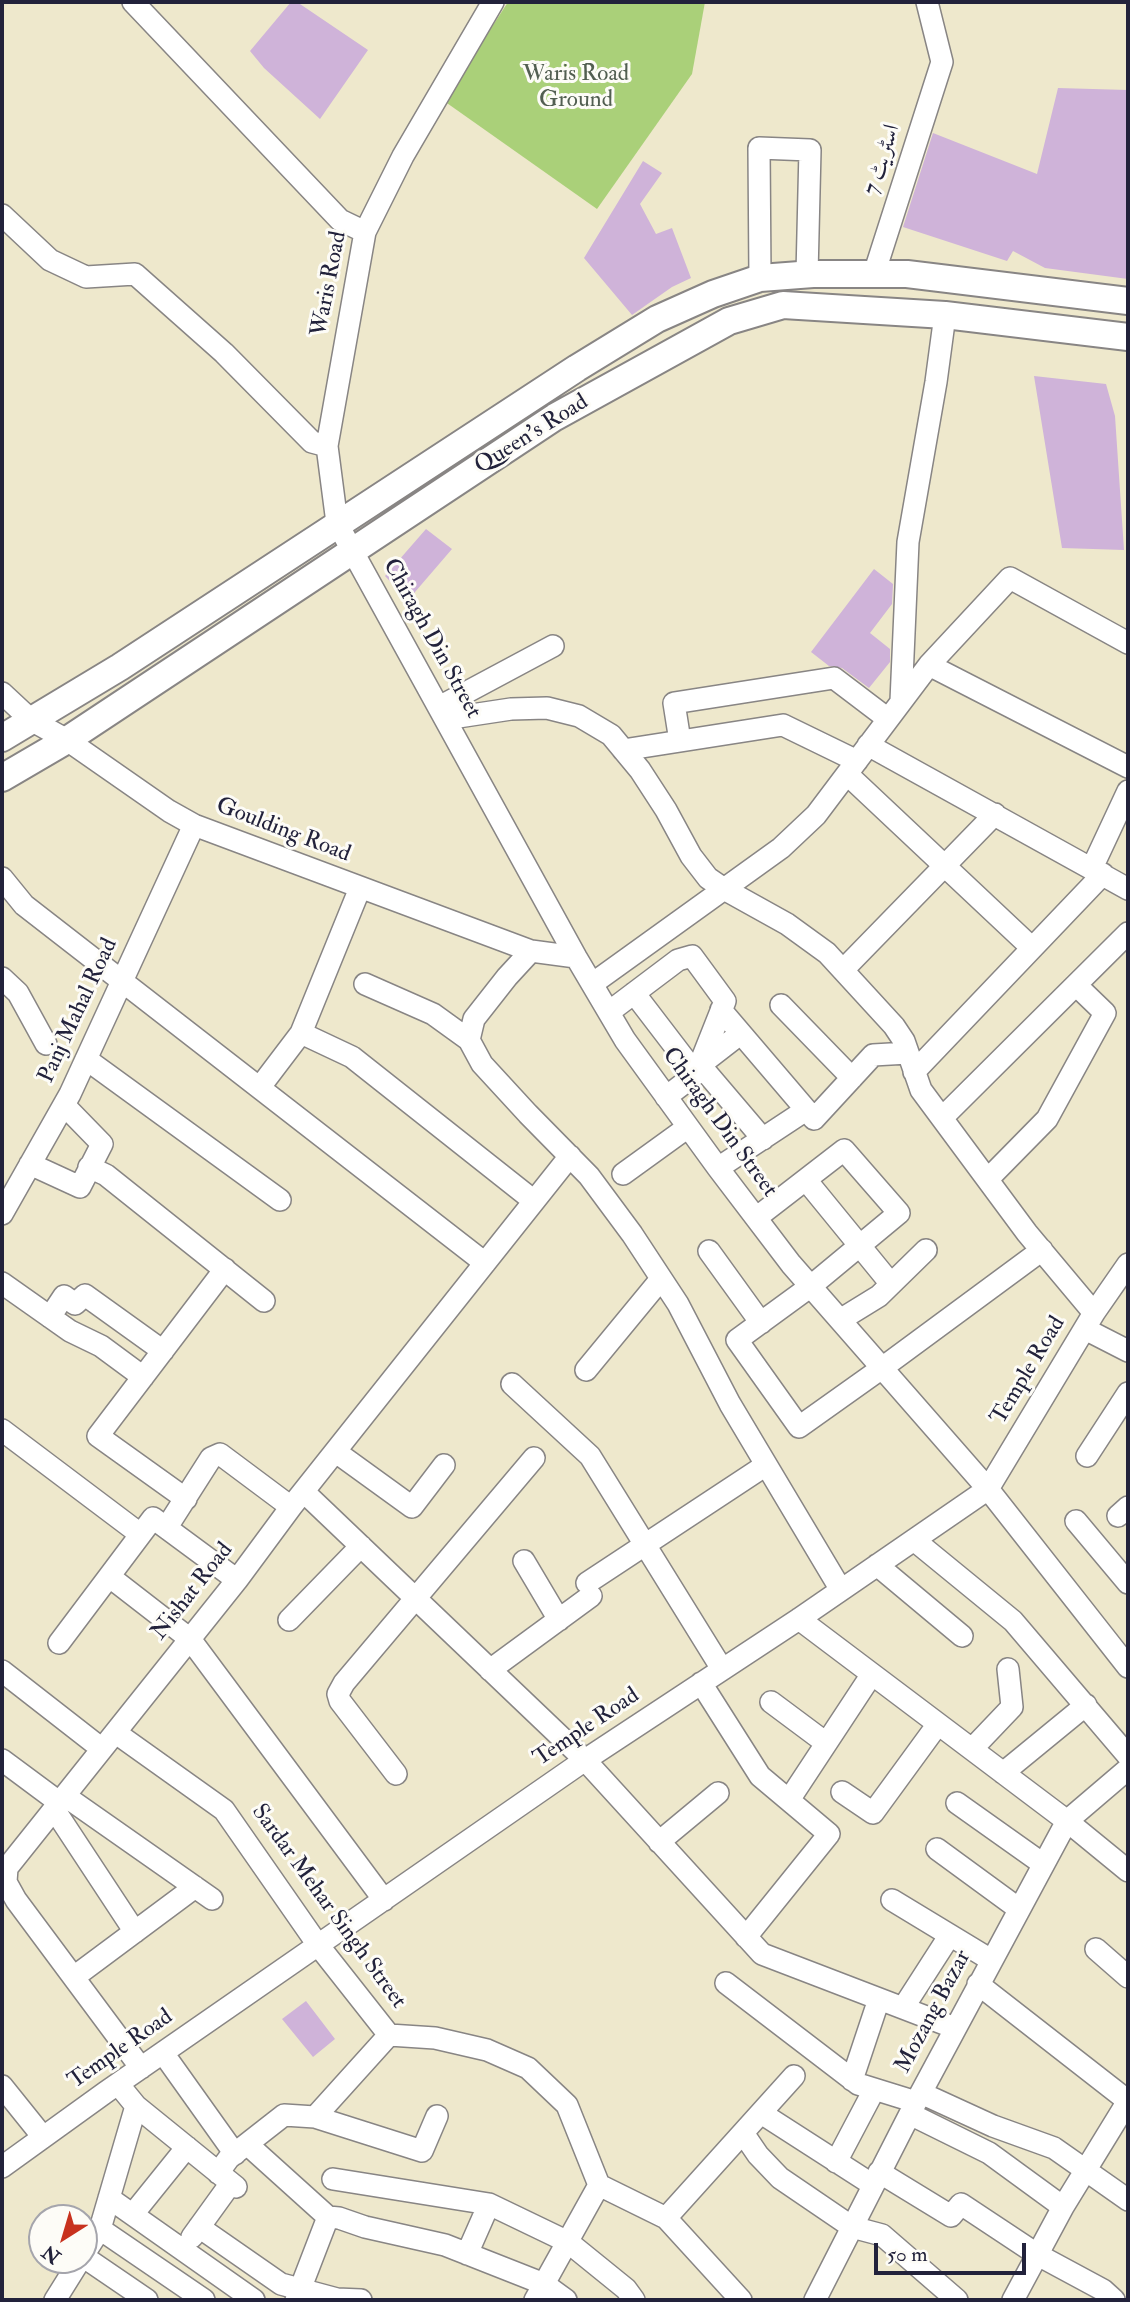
<!DOCTYPE html>
<html>
<head>
<meta charset="utf-8">
<style>
	body { margin:0 }
	#map { position:relative; width:1130px; height:2302px; overflow:hidden; background:#eee8cc; font-family:"IM FELL Double Pica",serif }
	canvas { display:block }
	.frame { position:absolute; inset:0; border:4px solid #22223b; pointer-events:none }
	.north { position:absolute; left:28px; top:2204px; width:70px; height:70px; box-sizing:border-box; background:#fdfcf7; border:2px solid #a5a5ac; border-radius:50%; rotate:217deg; font-size:19px; font-weight:700; line-height:28px; text-align:center; color:#22223b }
	.north::after { content:''; display:block; margin:auto; width:24px; height:32px; background:#c8321e; clip-path:polygon(50% 0,100% 100%,50% 72%,0 100%) }
	.scale { position:absolute; left:874px; top:2243px; width:152px; height:32px; box-sizing:border-box; border:4px solid #22223b; border-top:0; padding-left:9px; font-size:21px; line-height:24px; white-space:nowrap; color:#22223b; -webkit-text-stroke:5px #fdfcf7; paint-order:stroke }
</style>
</head>
<body>
<div id="map">
<canvas width="1130" height="2302"></canvas>
<div class="frame"></div>
<div class="north">N</div>
<div class="scale">50 m</div>
</div>
<script>
const ctx = document.querySelector('canvas').getContext('2d');
ctx.lineJoin = 'round';
function paint(path, color) { ctx.fillStyle = color; ctx.fill(path, 'evenodd'); }
const shape = rows => new Path2D(rows.map(r => 'M' + r).join(''));
function stroke(path, color, width, dash) { ctx.strokeStyle = color; ctx.lineWidth = width; ctx.lineCap = dash ? 'butt' : 'round'; ctx.setLineDash(dash || []); ctx.stroke(path); }
function drawText(font, color, halo, rows, align = 'center') {
  ctx.font = font + ' "IM FELL Double Pica",Amiri,serif'; ctx.lineWidth = 6; ctx.setLineDash([]); ctx.textBaseline = 'middle'; ctx.strokeStyle = halo; ctx.fillStyle = color; for (const [text, x, y, turn = 0] of rows) {
    ctx.save(); ctx.translate(x, y); ctx.rotate((+turn || 0) * Math.PI / 180); ctx.textAlign = isNaN(turn) ? turn : align; if (halo) ctx.strokeText(text, 0, 0); ctx.fillText(text, 0, 0); ctx.restore();
  }
}
paint(shape([
	[508,2,705,2,692,74,597,209,444,101]
]), '#aad079');
paint(shape([
	[291,2,297,2,368,50,320,119,264,68,250,51],
	[1058,88,1128,90,1128,279,1045,268,1013,251,1007,261,903,227,933,133,1037,174],
	[643,161,662,173,640,204,656,234,672,228,691,278,672,287,632,315,584,258],
	[1034,376,1106,384,1115,416,1124,550,1062,548],
	[426,529,452,549,409,599,400,592,385,576],
	[874,569,893,584,892,604,870,633,890,649,890,662,869,688,842,668,829,666,811,652],
	[306,2001,335,2039,313,2057,282,2019]
]), '#cfb3d9');
const minor = shape([
	[133,2,340,220,365,232],
	[493,2,403,156,365,232,327,446,337,523,576,957,625,1040,718,1168,791,1264,988,1489,1128,1667],
	[2,215,50,260,86,277,135,274,224,353,312,442,327,446],
	[874,274,942,62,927,2],
	[760,278,759,148,810,150,807,274],
	[929,665,1128,767],
	[2,693,31,720,67,740,169,811,194,825,531,951,576,957],
	[901,701,908,542,936,382,945,315],
	[439,707,553,646],
	[445,719,511,709,547,708,579,716,611,735,640,770,666,810,691,856,708,878,724,889,787,924,827,953,894,1026,904,1041,921,1090,1027,1233,1094,1313],
	[680,741,674,703,834,678,888,719],
	[868,745,1128,889],
	[623,750,783,725,857,761],
	[848,775,1032,948],
	[1092,868,1128,791],
	[2,878,24,905,485,1263],
	[531,951,507,977,474,1019,469,1040,482,1064,528,1114,589,1176,632,1234,678,1304,730,1404,841,1590],
	[843,970,995,814],
	[2,978,18,993,46,1044],
	[365,984,433,1014,469,1040],
	[592,984,781,848,816,815,929,665,1010,578,1128,643],
	[634,993,696,1074],
	[781,1005,852,1078],
	[721,1010,814,1119,873,1055,908,1053],
	[609,1012,678,960,692,956,725,1001,696,1074,666,1097],
	[301,1033,352,1057,534,1201],
	[740,1034,700,1065,763,1139],
	[86,1059,280,1200],
	[914,1072,1103,874],
	[260,1087,301,1033,360,888],
	[942,1118,1128,933],
	[30,1164,80,1187,102,1144,64,1105],
	[89,1167,106,1175,264,1301],
	[718,1168,806,1110],
	[623,1174,688,1127],
	[988,1179,1047,1119,1105,1013,1076,985],
	[806,1180,891,1284],
	[2,1214,70,1094,194,825],
	[756,1218,844,1150,899,1213,811,1286,737,1340,799,1427,882,1368,1042,1250],
	[709,1251,761,1323],
	[2,1283,70,1331,101,1346,143,1377],
	[50,1317,64,1296,75,1304,85,1295,163,1351],
	[840,1320,879,1296,926,1250],
	[1085,1329,1128,1351],
	[586,1370,661,1279],
	[512,1384,590,1456,722,1669],
	[2,1430,140,1534],
	[336,1452,412,1507,444,1465],
	[1087,1456,1128,1393],
	[304,1492,585,1760,762,1954,955,2028],
	[186,1499,98,1436,225,1269],
	[1118,1516,1128,1507],
	[1076,1521,1128,1583],
	[167,1527,211,1458,220,1454,291,1507],
	[914,1540,1013,1621,1128,1756],
	[524,1561,559,1620],
	[877,1565,962,1636],
	[110,1577,190,1639,384,1900],
	[587,1583,766,1465],
	[799,1619,1067,1821,1128,1871],
	[289,1620,361,1546],
	[59,1643,153,1518,237,1580],
	[490,1670,591,1596],
	[2,1671,102,1749],
	[701,1683,760,1776,829,1834,746,1937],
	[771,1702,826,1743],
	[116,1733,224,1810,318,1945,389,2035,435,2038,487,2050,528,2068,567,2105,599,2185,666,2218,741,2300],
	[972,1749,1012,1707,1008,1669],
	[2,1760,60,1803],
	[1003,1773,1086,1705],
	[396,1774,340,1701,338,1694,344,1683,534,1458],
	[842,1792,873,1813,938,1724],
	[65,1796,212,1899],
	[789,1800,872,1674],
	[957,1803,1043,1864],
	[54,1809,135,1932],
	[659,1842,718,1793],
	[937,1849,1019,1909],
	[892,1900,991,1960],
	[1096,1949,1128,1977],
	[74,1977,195,1887],
	[726,1983,858,2084,916,2102],
	[978,1984,1128,2101],
	[903,2008,950,1935],
	[163,2053,235,2154],
	[141,2068,16,1900,6,1882,7,1868,237,1580,291,1507,570,1156],
	[852,2080,879,1999],
	[2,2086,43,2137],
	[921,2093,993,2126,1054,2148,1128,2200],
	[136,2106,236,2187],
	[761,2113,873,2185],
	[910,2114,989,2153,1063,2207],
	[315,2117,422,2151,437,2116],
	[743,2133,758,2155,780,2178,852,2227,882,2235,957,2300],
	[247,2144,328,2217,339,2218,365,2227,445,2245,544,2284,566,2300],
	[836,2162,874,2090],
	[2,2167,106,2092,585,1760,799,1619,988,1489,1094,1313,1128,1264],
	[879,2172,951,2216,961,2204,1038,2255,1103,2290,1114,2300],
	[218,2173,229,2158,284,2115,315,2117,389,2035],
	[333,2179,489,2204,568,2242,626,2289,634,2300],
	[109,2198,254,2300],
	[133,2214,187,2147],
	[666,2218,794,2076],
	[199,2227,281,2284,337,2299,361,2300],
	[100,2229,204,2300],
	[192,2237,231,2183],
	[84,2254,100,2229,136,2106,118,2084],
	[467,2254,489,2204],
	[84,2257,147,2300],
	[55,2300,80,2260],
	[296,2300,328,2217],
	[535,2300,599,2185],
	[815,2300,916,2102,1067,1821,1128,1769],
	[1013,2300,1063,2207,1128,2101]
]);
const major = shape([
	[2,738,120,667,577,368,657,319,713,294,760,278,813,274,907,274,1128,301],
	[2,778,67,740,555,417,729,321,783,305,945,315,1128,337]
]);
stroke(minor, '#888584', 24);
stroke(major, '#888584', 30);
stroke(minor, '#fff', 21);
stroke(major, '#fff', 26);
drawText('23px', '#525f51', '#fdfcf7', [
	["Waris Road",576,75],
	["Ground",576,101]
]);
drawText('23px', '#22223b', '#fdfcf7', [
	["اسٹریٹ 7",883,160,-72],
	["Waris Road",330,284,-79],
	["Queen's Road",532,435,-32],
	["Chiragh Din Street",431,639,61],
	["Goulding Road",283,831,21],
	["Panj Mahal Road",79,1011,-65],
	["Chiragh Din Street",719,1123,54],
	["Temple Road",1029,1371,-59],
	["Nishat Road",193,1592,-52],
	["Temple Road",587,1728,-34],
	["Sardar Mehar Singh Street",328,1907,54],
	["Mozang Bazar",934,2012,-62],
	["Temple Road",121,2050,-35]
]);
</script>
</body>
</html>
